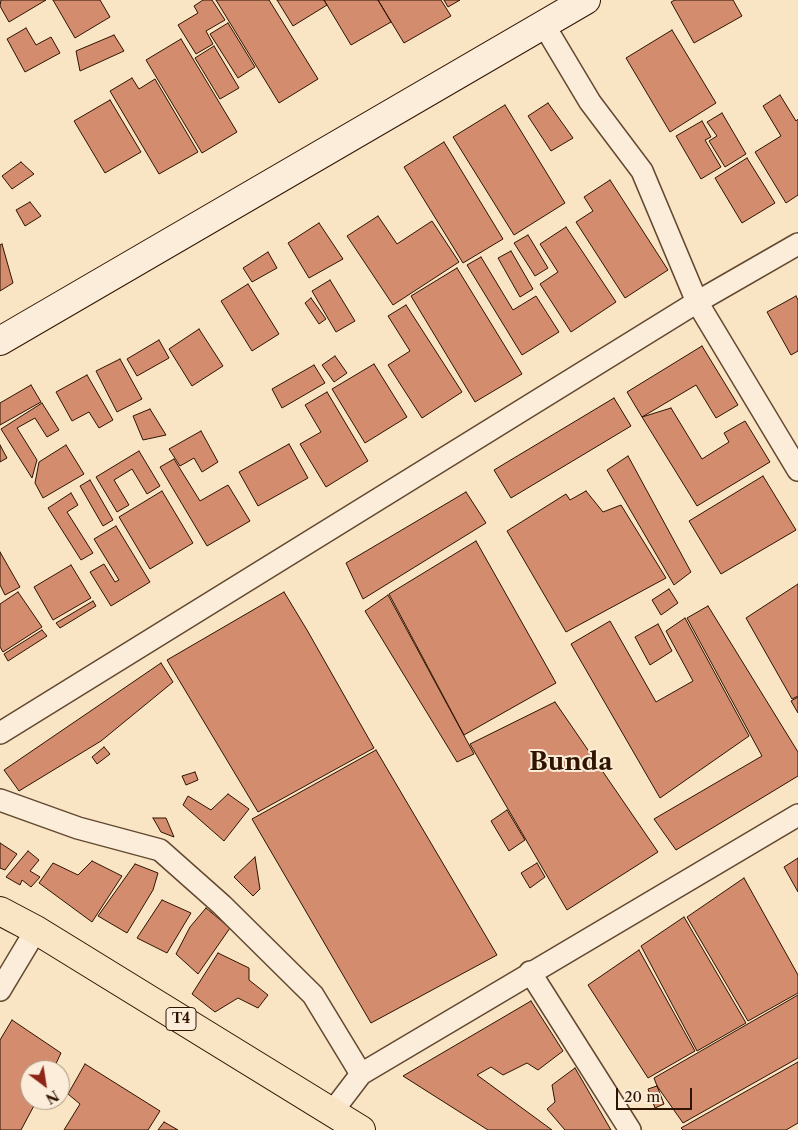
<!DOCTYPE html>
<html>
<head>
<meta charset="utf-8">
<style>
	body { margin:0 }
	#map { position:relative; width:798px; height:1130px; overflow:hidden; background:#f9e4c4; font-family:"Libre Caslon Text",serif }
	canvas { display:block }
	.north { position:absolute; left:20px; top:1060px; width:50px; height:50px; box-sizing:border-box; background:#fbedd9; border:1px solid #a99682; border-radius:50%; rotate:149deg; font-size:14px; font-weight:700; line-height:20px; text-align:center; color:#2f1400 }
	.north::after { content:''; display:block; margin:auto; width:18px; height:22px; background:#8f2418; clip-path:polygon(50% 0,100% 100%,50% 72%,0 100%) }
	.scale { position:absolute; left:616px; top:1088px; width:76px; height:22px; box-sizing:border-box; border:2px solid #2f1400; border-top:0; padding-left:6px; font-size:15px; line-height:18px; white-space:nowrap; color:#2f1400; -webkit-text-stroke:4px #fbedd9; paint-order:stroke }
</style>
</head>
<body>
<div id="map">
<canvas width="798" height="1130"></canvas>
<div class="north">N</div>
<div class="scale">20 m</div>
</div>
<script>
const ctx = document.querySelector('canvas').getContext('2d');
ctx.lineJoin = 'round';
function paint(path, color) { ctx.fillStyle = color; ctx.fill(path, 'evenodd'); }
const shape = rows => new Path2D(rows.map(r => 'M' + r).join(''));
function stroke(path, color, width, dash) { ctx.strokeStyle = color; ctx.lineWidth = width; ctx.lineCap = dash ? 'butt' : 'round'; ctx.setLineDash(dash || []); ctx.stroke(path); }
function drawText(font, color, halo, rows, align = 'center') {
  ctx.font = font + ' "Libre Caslon Text",serif'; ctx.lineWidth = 4; ctx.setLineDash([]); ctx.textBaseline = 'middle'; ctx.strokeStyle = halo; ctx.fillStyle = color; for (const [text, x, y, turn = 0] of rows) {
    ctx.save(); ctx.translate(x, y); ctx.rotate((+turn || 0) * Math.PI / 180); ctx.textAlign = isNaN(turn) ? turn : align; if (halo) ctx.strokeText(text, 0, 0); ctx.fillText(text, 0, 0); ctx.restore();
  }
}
const building = shape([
	[1,0,46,0,9,22,0,6,1,0],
	[53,0,100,0,110,17,75,38,53,0],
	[203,0,212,0,225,20,206,31,213,44,196,54,178,25,198,13,194,6,203,0],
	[216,0,269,0,318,79,279,103,216,0],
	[277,0,324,0,327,5,293,26,277,0],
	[324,0,378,0,391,22,351,45,324,0],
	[378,0,441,0,451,16,404,43,378,0],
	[444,0,460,0,448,7,444,0],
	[675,0,733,0,742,16,694,43,671,2,675,0],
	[228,23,255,67,238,78,210,34,228,23],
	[26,28,36,45,51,37,60,53,25,72,7,39,26,28],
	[672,30,716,103,670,132,626,58,672,30],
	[114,35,124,51,80,71,76,51,114,35],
	[181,39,237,132,202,153,146,60,181,39],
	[214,46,239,88,220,99,195,58,214,46],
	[132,78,139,89,155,79,198,152,159,174,110,91,132,78],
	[780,95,796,121,798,119,798,195,786,203,755,152,781,136,763,106,780,95],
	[110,100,141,152,105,173,74,121,110,100],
	[548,103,573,138,551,151,528,116,548,103],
	[505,105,565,203,514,235,453,137,505,105],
	[722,113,746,154,725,167,709,141,717,136,707,122,722,113],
	[702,121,711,137,705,140,721,167,701,179,676,136,702,121],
	[444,142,503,239,463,263,404,167,444,142],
	[747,158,775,203,742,223,715,178,747,158],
	[21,162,34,174,12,189,2,176,21,162],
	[610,180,668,270,625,298,576,222,593,211,584,197,610,180],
	[30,202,41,216,25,226,16,210,30,202],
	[378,216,397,244,432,221,459,262,393,305,347,236,378,216],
	[319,223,343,259,309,278,288,243,319,223],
	[566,227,616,302,571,332,540,284,558,272,540,244,566,227],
	[528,235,548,268,535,276,514,243,528,235],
	[2,244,13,283,0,291,0,245,2,244],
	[511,251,533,289,520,297,498,258,511,251],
	[268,252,277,268,252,282,243,268,268,252],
	[481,257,513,310,536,296,559,332,522,355,467,265,481,257],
	[457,268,522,374,475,402,411,296,457,268],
	[330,280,355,321,336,332,312,291,330,280],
	[248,284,279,334,252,351,221,301,248,284],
	[796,296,798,300,798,351,791,355,767,312,796,296],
	[311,298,326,319,319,324,305,303,311,298],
	[406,305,462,392,422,418,388,365,410,351,388,316,406,305],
	[199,329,223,366,192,386,169,349,199,329],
	[159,340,169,358,137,376,127,359,159,340],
	[702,346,738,405,716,418,696,385,642,417,627,392,702,346],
	[335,356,347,373,334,382,322,365,335,356],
	[120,359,142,399,117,412,96,371,120,359],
	[374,364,407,417,365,443,332,389,374,364],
	[314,365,325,383,282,408,272,389,314,365],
	[87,375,113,420,99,428,89,412,72,421,56,392,87,375],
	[31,385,41,402,0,425,0,403,31,385],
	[327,392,368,461,326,487,300,444,321,432,305,405,327,392],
	[614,398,631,426,511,498,494,470,614,398],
	[42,403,59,430,47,437,35,418,17,428,37,460,32,478,1,429,42,403],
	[671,408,702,459,729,442,724,433,745,421,770,462,697,506,642,417,671,408],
	[150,409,166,435,143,440,133,416,150,409],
	[201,431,218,462,202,472,194,458,180,466,169,449,201,431],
	[289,444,308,478,258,506,239,472,289,444],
	[0,445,7,458,0,462,0,445],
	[66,445,84,474,43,498,35,483,39,462,66,445],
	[139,451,160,486,147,494,132,469,114,480,129,505,117,512,96,477,139,451],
	[628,456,691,572,674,585,607,470,628,456],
	[174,459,200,501,228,485,250,521,207,546,160,467,174,459],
	[763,476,796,530,721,574,689,521,763,476],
	[90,480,113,520,103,526,80,486,90,480],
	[162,491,193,543,150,569,119,517,162,491],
	[586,491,603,512,621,505,666,578,566,632,507,531,566,494,570,500,586,491],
	[466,492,486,523,363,599,346,563,466,492],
	[71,493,78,505,67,512,93,553,81,560,48,508,71,493],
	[116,526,150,582,111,606,90,572,104,564,115,582,119,580,94,539,116,526],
	[476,541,556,683,464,735,389,594,476,541],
	[0,552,20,587,5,595,0,585,0,552],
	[71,565,91,598,53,620,34,587,71,565],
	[798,584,798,696,792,699,746,618,798,584],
	[669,589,678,603,661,615,652,600,669,589],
	[18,592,42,627,3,652,0,647,0,604,18,592],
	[284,592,307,630,374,748,258,812,167,660,284,592],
	[388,595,474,754,457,762,365,611,388,595],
	[93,601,96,606,60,628,56,623,93,601],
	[708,606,798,752,798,776,676,850,654,819,762,756,687,618,708,606],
	[685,618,749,736,660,798,571,644,610,621,656,702,693,681,666,631,685,618],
	[658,624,672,651,650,665,635,637,658,624],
	[42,630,47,636,8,661,4,654,42,630],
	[161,663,173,682,101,741,19,791,4,770,161,663],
	[798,697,798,713,791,701,798,697],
	[555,702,658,852,567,910,470,744,555,702],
	[104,747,110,754,97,764,92,757,104,747],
	[376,750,497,955,371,1023,252,819,376,750],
	[195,772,198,780,186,785,182,776,195,772],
	[228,794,249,809,224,841,183,805,188,796,211,810,228,794],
	[507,810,525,840,509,851,491,821,507,810],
	[153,818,166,818,174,837,161,832,153,818],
	[0,843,17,854,5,870,0,868,0,843],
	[28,851,39,860,30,871,40,877,31,887,22,880,20,885,6,877,28,851],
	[255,857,260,889,253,896,234,877,255,857],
	[798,858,798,892,784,867,798,858],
	[92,861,122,876,92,922,39,883,53,863,78,875,92,861],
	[537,863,545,877,530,888,521,873,537,863],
	[135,864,158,873,153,890,127,933,98,916,135,864],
	[744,878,798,975,798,993,748,1021,687,917,744,878],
	[162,900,191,913,167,953,137,938,162,900],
	[206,908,230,928,198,974,176,954,190,927,206,908],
	[684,917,746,1023,697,1051,641,946,684,917],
	[639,950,695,1051,648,1078,588,985,639,950],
	[218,953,249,968,249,980,268,995,258,1008,238,998,215,1012,192,994,218,953],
	[798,995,798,1058,683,1123,657,1086,654,1078,798,995],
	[531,1001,563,1051,538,1070,527,1063,503,1075,491,1067,477,1075,552,1130,488,1130,403,1076,531,1001],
	[12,1020,61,1053,53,1070,30,1070,30,1100,37,1100,21,1130,0,1130,0,1040,12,1020],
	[798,1062,798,1123,786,1130,683,1130,681,1128,798,1062],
	[85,1064,160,1111,148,1130,64,1130,80,1104,68,1094,85,1064],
	[575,1068,611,1130,565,1130,547,1109,555,1102,552,1085,575,1068],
	[657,1086,664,1104,655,1108,648,1089,657,1086],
	[164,1122,178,1130,158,1130,164,1122]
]);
paint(building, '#d38c6d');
stroke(building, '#2f1400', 1);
const street = shape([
	[544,25,590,102,642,171,697,302,798,470],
	[0,733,697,302,798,244],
	[0,800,78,828,160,850,222,905,313,995,361,1074],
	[530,972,630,1130],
	[0,990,36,930],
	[332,1112,361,1074,798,815]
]);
const secondary = shape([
	[0,341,586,0]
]);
const highway = shape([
	[0,911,36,930,361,1130]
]);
stroke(street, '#624831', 24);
stroke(secondary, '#2f1400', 30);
stroke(highway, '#2f1400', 30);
stroke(street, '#fbedd9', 21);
stroke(secondary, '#fbedd9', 28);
stroke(highway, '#f9e4c4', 28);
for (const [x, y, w] of [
	[181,1019,30]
]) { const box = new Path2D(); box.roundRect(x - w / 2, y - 11.5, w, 23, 4); ctx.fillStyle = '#fbedd9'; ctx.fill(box); stroke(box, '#2f1400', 1); }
drawText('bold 14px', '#2f1400', null, [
	["T4",181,1019]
]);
drawText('bold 25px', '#2f1400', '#fbedd9', [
	["Bunda",571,763]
]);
</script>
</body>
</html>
